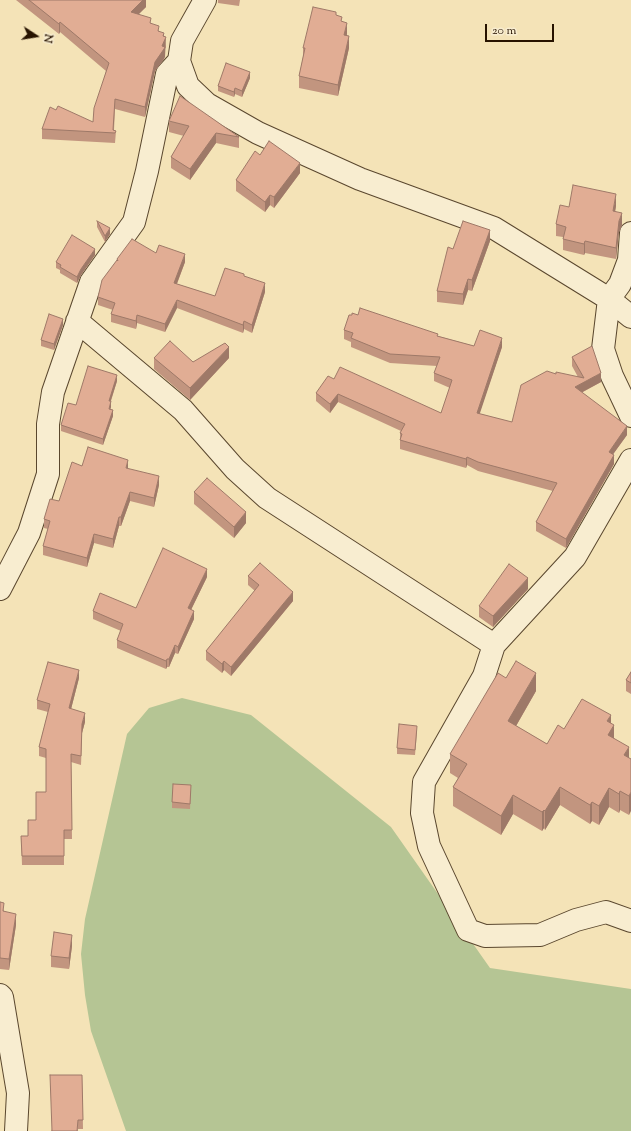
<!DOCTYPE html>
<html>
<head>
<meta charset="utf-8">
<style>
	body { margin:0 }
	#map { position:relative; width:631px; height:1131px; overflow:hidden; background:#f4e3b7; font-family:"Sorts Mill Goudy",serif }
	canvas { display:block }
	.north { position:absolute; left:16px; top:16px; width:40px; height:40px; -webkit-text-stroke:3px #f8edd0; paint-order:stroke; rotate:102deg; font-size:11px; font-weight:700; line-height:16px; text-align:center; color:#271300 }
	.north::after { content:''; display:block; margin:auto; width:14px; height:18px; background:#271300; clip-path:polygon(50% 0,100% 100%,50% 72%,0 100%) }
	.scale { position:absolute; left:485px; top:24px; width:69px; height:18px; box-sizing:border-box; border:2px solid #271300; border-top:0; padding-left:5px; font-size:12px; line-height:14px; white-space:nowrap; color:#271300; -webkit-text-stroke:3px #f8edd0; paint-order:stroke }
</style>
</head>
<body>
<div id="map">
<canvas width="631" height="1131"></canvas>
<div class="north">N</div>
<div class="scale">20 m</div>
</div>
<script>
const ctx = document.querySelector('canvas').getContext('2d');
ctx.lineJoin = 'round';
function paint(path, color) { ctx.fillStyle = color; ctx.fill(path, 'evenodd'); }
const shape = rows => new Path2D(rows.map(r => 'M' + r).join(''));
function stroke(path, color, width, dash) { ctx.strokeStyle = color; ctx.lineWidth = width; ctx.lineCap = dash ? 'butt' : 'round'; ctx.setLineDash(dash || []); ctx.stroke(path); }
paint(shape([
	[182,698,251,715,391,827,490,968,631,989,631,1131,126,1131,91,1031,85,995,81,954,85,919,127,734,149,708]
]), '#b5c594');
const street = shape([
	[205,0,182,41,179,61,188,86,207,104,258,133,360,179,494,228,609,299,631,317],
	[631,233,629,260,620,284,609,299,603,349,612,376,631,416],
	[77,321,183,410,235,469,267,498,494,645],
	[631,460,575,557,494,645,484,676,424,782,422,813,429,846,468,930,485,936,540,935,576,920,606,912,631,921],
	[0,589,29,533,48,474,48,424,53,392,91,282,134,222,147,171,167,74,179,61],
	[0,995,2,997,18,1093,16,1131]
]);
stroke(street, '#5a472e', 24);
stroke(street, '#f8edd0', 22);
paint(shape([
	[16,0,146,0,146,7,138,14,151,23,164,36,166,47,165,49,164,59,155,71,145,117,115,109,114,130,116,131,115,143,42,139,42,129,56,110,93,122,106,71,60,32,59,34],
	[218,0,240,0,239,6,218,3],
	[336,16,342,22,347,34,346,36,349,48,338,96,299,88,299,76,303,57,303,48],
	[250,78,242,97,235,94,234,97,218,91,218,86],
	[169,121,239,137,239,148,216,143,190,180,171,168,171,157,184,136,169,132],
	[260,155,300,173,274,208,270,205,265,212,236,191,236,180],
	[616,206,615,212,622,225,619,232,616,259,585,253,584,255,563,250,563,237,556,236,556,224,569,207],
	[97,221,110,234,105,242,97,227],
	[490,241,472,291,468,290,463,305,437,302,437,291,453,249],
	[156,253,185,262,177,284,215,296,244,276,265,292,252,333,244,329,243,333,177,308,165,332,137,323,136,329,111,322,111,314,113,310,98,305,98,297,117,260,117,259],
	[95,255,81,275,77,283,60,273,60,270,56,268,56,262],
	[63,325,54,350,41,346,41,340],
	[344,330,438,336,474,346,502,347,479,414,512,422,556,374,578,377,572,366,572,357,601,382,581,393,627,435,613,454,614,464,566,548,536,531,536,522,553,491,478,471,467,465,466,468,400,449,400,433,401,431,338,402,330,413,316,401,316,393,334,379,441,413,450,388,434,381,434,373,437,366,390,363,351,347,351,342,344,339],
	[154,358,193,362,229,358,190,400,154,369],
	[117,381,111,401,111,407,110,409,113,416,103,445,61,431,61,425,76,405],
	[82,466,128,469,159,485,154,507,130,501,121,526,119,526,113,548,94,543,87,567,43,555,43,546,48,529,44,528,44,519,59,501],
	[194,492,246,523,234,538,194,504],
	[248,576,293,601,231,676,224,670,222,673,206,660,206,651,255,591,248,585],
	[207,577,191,610,194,619,178,654,175,653,169,667,167,667,166,669,117,648,117,640,121,631,93,619,93,611,136,608],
	[528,589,493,627,479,617,479,606],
	[631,672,631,694,626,691,626,680],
	[79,678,71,709,85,722,82,733,81,765,71,762,72,839,64,839,64,865,22,865,21,836,28,836,36,820,46,792,46,758,39,756,39,747,48,712,37,709,37,700],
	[506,678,536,691,516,726,547,744,564,729,611,723,614,738,629,758,631,759,629,815,620,810,619,813,609,807,599,825,592,821,590,824,560,805,545,830,544,828,542,831,513,814,501,835,453,806,453,787,458,778,450,773,450,754],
	[417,732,415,755,397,754,397,748],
	[191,791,190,809,172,808,172,802],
	[0,902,4,911,16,925,9,970,0,969],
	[72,946,69,969,51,967,51,956],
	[82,1075,83,1129,78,1129,78,1131,51,1131]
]), '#c2957f');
paint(shape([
	[143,0,146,0,146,7,131,22,131,12],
	[60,22,60,32,59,34,59,24],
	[347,23,347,34,344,46,344,35],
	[164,33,164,42,166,37,165,57,164,59,155,71,145,117,145,107,155,62],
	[349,36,349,48,338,96,338,85],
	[250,72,250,78,242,97,242,91],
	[235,88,235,94,234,97,234,92],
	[216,133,216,143,190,180,190,169],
	[300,163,300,173,274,208,274,197],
	[616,194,616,206,613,223,613,211],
	[270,195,270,205,265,212,265,202],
	[622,213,622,225,619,232,616,259,616,248,619,221],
	[110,228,110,234,105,242,105,236],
	[490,230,490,241,472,291,472,280],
	[585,241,585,253,584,255,584,244],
	[95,249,95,255,81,275,77,283,77,277,81,269],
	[185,254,185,262,174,291,174,283],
	[468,279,468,290,463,305,463,294],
	[265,283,265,292,252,333,252,325],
	[177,300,177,308,165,332,165,324],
	[137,315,137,323,136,329,136,321],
	[63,319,63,325,54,350,54,344],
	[244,321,244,329,243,333,243,325],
	[502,338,502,347,477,422,477,413],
	[229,347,229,358,190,400,190,388],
	[601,373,601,382,575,396,575,387],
	[117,375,117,381,109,406,109,401],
	[338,394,338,402,330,413,330,404],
	[111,401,111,407,109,414,109,409],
	[113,410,113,416,103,445,103,439],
	[627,426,627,435,609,460,609,452],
	[614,455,614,464,566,548,566,539],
	[467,457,467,465,466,468,466,459],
	[128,460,128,469,126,468],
	[159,476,159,485,154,507,154,498],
	[130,492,130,501,121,526,121,517],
	[246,512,246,523,234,538,234,527],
	[119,517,119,526,113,548,113,539],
	[94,534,94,543,87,567,87,558],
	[207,569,207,577,188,616,188,608],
	[528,578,528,589,493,627,493,616],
	[293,592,293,601,231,676,231,667],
	[194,611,194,619,178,654,178,647],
	[175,645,175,653,169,667,169,659],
	[167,659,167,667,166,669,166,661],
	[224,661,224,670,222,673,222,664],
	[79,670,79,678,69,717,69,708],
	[536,673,536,691,508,740,508,721],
	[85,713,85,722,82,733,81,765,82,724],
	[611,715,611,730,614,725,614,743,608,753,607,721],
	[629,747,629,766,624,755],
	[560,787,560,805,545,830,545,811],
	[609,788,609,807,599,825,599,806],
	[620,791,620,810,619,813,619,794],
	[631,792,631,811,629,815,629,796],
	[513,795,513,814,501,835,501,816],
	[592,802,592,821,590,824,590,805],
	[544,810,544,828,542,831,542,812],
	[16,914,16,925,9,970,9,959],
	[72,935,72,946,69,969,69,958]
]), '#9e7968');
const building = shape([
	[29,0,143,0,131,12,151,18,150,23,159,26,158,31,164,33,163,36,166,37,162,46,165,47,164,49,155,62,145,107,115,99,113,130,116,131,115,133,42,129,50,107,56,110,58,106,93,122,94,108,109,63,60,22,59,24,29,0],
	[313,7,336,12,336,15,342,17,341,21,347,23,344,35,349,36,338,85,299,76,305,48,303,48,313,7],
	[226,63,250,72,242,91,235,88,234,92,218,86,226,63],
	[180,96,239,137,216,133,190,169,171,157,189,126,169,121,180,96],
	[269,141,300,163,274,197,270,195,265,202,236,180,255,151,260,155,269,141],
	[573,185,616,194,613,211,622,213,619,221,616,248,585,241,584,244,563,239,566,227,556,224,560,205,569,207,573,185],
	[97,221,110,228,105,236,97,221],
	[463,221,490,230,472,280,468,279,463,294,437,291,448,247,453,249,463,221],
	[72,235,95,249,81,269,77,277,60,267,61,265,56,262,72,235],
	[132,239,156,253,159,245,185,254,174,283,215,296,225,268,244,274,244,276,265,283,252,325,244,321,243,325,177,300,165,324,137,315,136,321,111,314,115,303,98,297,102,280,117,260,118,261,117,259,132,239],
	[360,308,438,334,437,336,474,346,480,330,502,338,477,413,512,422,521,385,547,371,556,374,556,372,584,378,572,357,592,346,601,373,575,387,627,426,609,452,614,455,566,539,536,522,557,483,478,462,467,457,466,459,400,440,402,434,400,433,405,424,338,394,330,404,316,393,328,376,334,379,340,367,441,413,452,380,434,373,440,357,390,354,351,338,353,333,344,330,349,315,352,315,352,313,358,315,360,308],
	[49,314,63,319,54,344,41,340,49,314],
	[170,341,193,362,225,343,229,347,190,388,154,358,170,341],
	[88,366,117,375,109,401,111,401,109,409,113,410,103,439,61,425,68,403,76,405,88,366],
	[88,447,128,460,126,468,159,476,154,498,130,492,121,517,119,517,113,539,94,534,87,558,43,546,50,521,44,519,50,499,59,501,72,462,82,466,88,447],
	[207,478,246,512,234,527,194,492,207,478],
	[163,548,207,569,188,608,194,611,178,647,175,645,169,659,167,659,166,661,117,640,123,624,93,611,100,593,136,608,163,548],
	[260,563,293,592,231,667,224,661,222,664,206,651,259,585,248,576,260,563],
	[509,564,528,578,493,616,479,606,509,564],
	[516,661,536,673,508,721,547,744,558,725,564,729,582,699,611,715,607,721,614,725,608,735,629,747,624,755,631,759,631,792,629,796,620,791,619,794,609,788,599,806,592,802,590,805,560,787,545,811,544,810,542,812,513,795,501,816,453,787,467,764,450,754,498,673,506,678,516,661],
	[48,662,79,670,69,708,85,713,82,724,81,756,71,754,72,830,64,830,64,856,22,856,21,836,28,836,28,820,36,820,36,792,46,792,46,749,39,747,50,704,37,700,48,662],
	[631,672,631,683,626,680,631,672],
	[399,724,417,726,415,750,397,748,399,724],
	[173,784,191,785,190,804,172,802,173,784],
	[0,902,4,903,3,911,16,914,9,959,0,958,0,902],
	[54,932,72,935,69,958,51,956,54,932],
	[50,1075,82,1075,83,1120,78,1120,77,1131,52,1131,50,1075]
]);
paint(building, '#e1ad94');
stroke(building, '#9e7968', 1);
</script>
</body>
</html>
